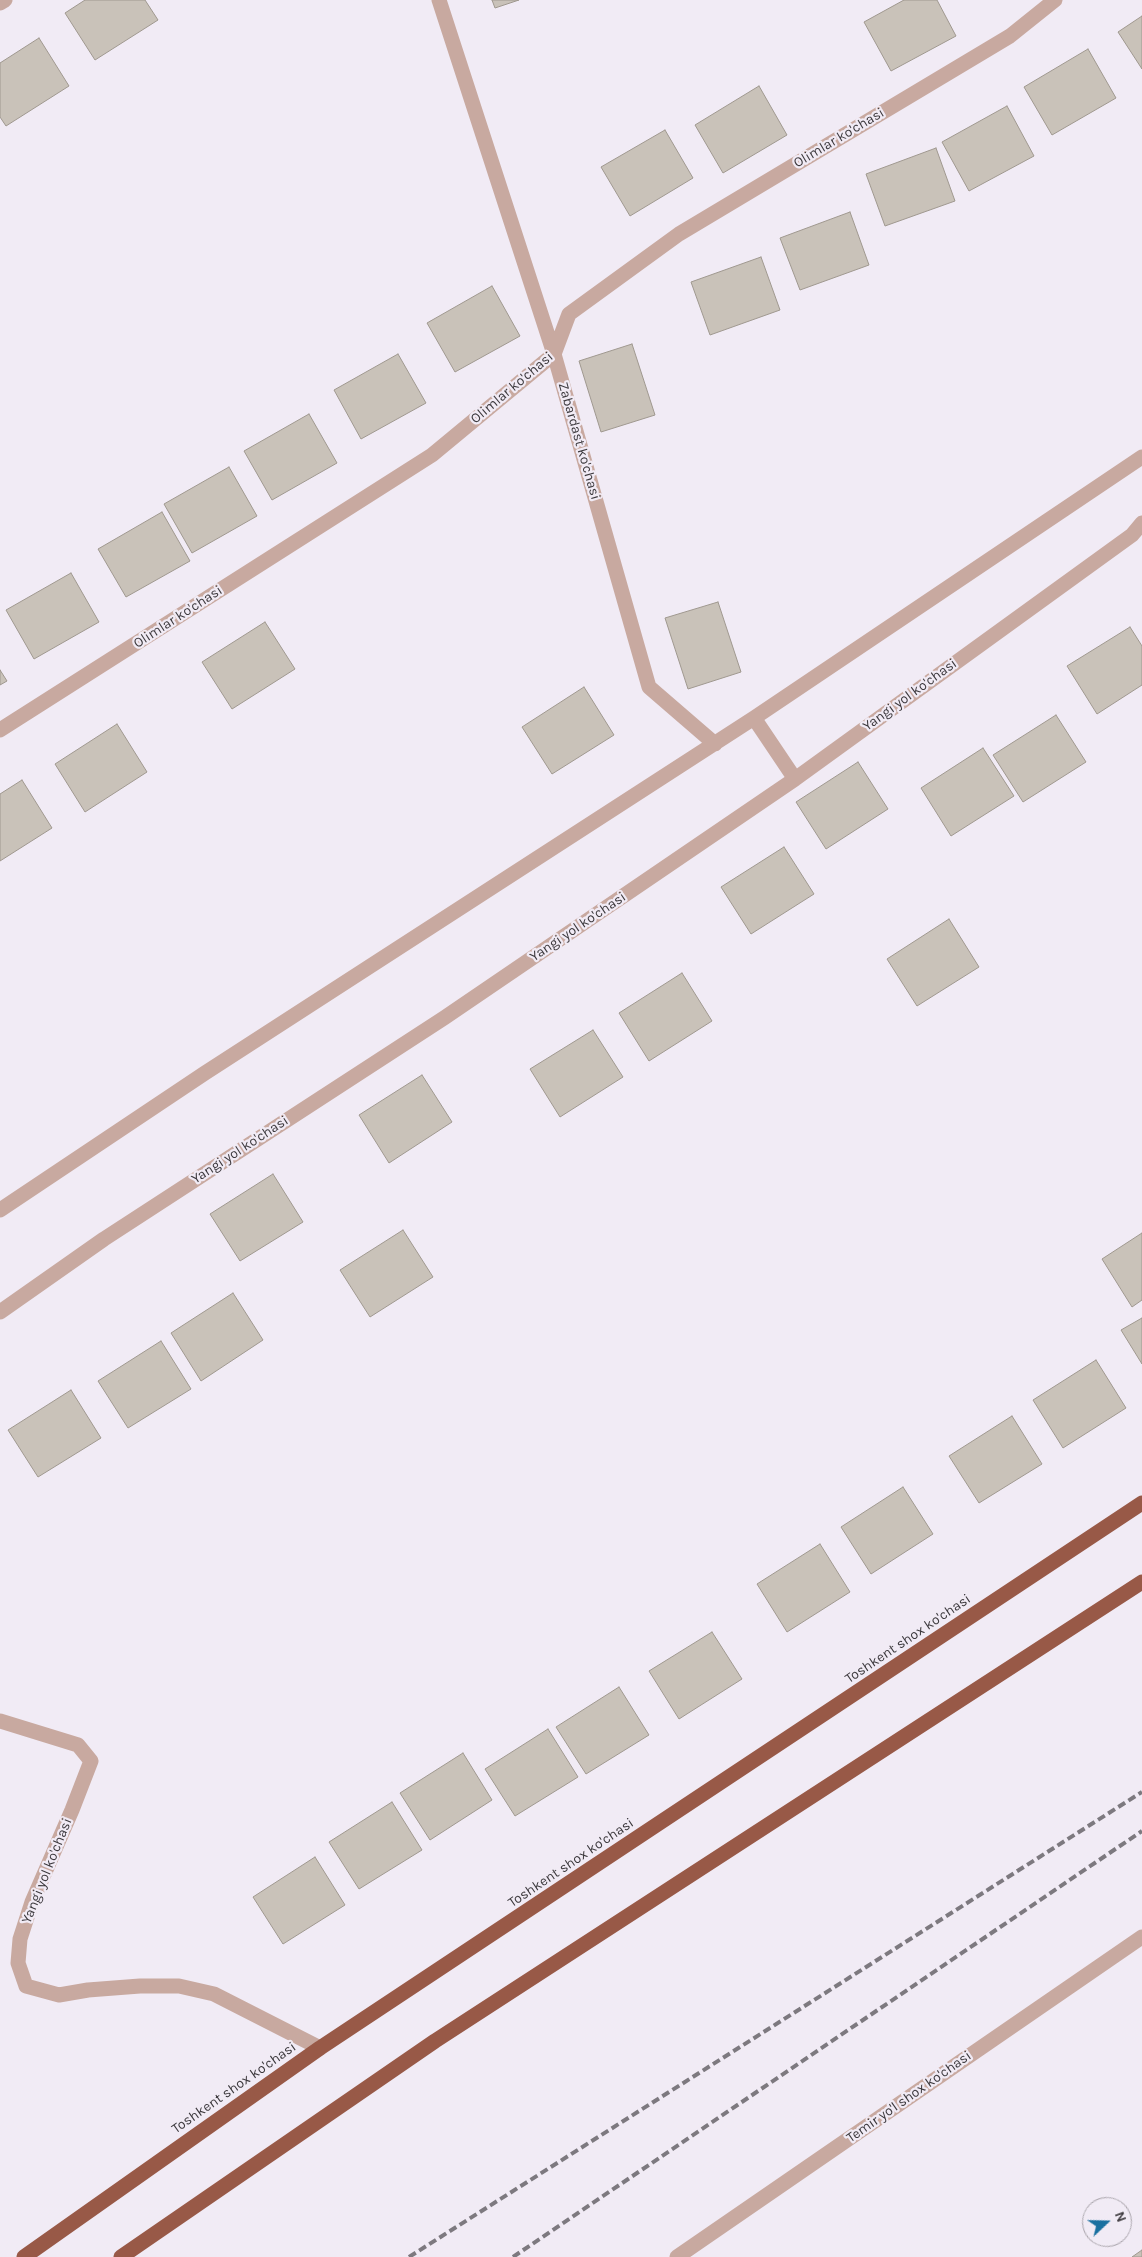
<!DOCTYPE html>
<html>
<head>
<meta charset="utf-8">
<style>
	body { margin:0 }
	#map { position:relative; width:1142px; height:2257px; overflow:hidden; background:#f1ebf5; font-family:Karla,sans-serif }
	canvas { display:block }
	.north { position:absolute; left:1082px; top:2197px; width:50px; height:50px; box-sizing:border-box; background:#f1ebf5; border:1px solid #a9a4ab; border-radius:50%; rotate:69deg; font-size:14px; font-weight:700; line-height:20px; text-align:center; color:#3c393d }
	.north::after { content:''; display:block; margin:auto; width:18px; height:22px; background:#1970a0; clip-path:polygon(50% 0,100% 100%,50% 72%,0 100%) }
</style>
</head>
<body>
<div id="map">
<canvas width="1142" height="2257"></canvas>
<div class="north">N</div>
</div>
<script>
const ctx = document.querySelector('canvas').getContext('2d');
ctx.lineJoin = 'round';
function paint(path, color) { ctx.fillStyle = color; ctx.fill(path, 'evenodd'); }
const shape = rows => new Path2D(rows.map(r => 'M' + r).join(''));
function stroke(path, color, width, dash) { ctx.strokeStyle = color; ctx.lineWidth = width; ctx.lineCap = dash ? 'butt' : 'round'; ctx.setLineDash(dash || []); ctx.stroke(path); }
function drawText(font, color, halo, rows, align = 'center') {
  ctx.font = font + ' Karla,sans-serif'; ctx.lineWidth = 4.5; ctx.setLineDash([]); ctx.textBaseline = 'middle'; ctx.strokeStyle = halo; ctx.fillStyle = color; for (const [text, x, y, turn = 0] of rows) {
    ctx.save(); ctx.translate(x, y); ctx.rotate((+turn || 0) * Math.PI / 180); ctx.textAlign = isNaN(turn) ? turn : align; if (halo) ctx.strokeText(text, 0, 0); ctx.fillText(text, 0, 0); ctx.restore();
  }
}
const building = shape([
	[85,0,145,0,158,20,95,60,65,13,85,0],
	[492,0,519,0,495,8,492,0],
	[904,0,937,0,956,36,891,71,864,22,904,0],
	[1142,16,1142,69,1118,32,1142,16],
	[39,38,69,86,6,126,0,117,0,63,39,38],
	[1088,49,1116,98,1052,135,1024,87,1088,49],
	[759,86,787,135,723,173,695,125,759,86],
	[1007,106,1034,156,969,191,942,142,1007,106],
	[665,130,693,178,630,216,601,167,665,130],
	[936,148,955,201,885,226,866,174,936,148],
	[850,212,869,265,800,290,780,238,850,212],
	[761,257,780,310,710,335,691,282,761,257],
	[492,286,520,336,455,372,427,323,492,286],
	[632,344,655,415,601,432,579,361,632,344],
	[398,354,426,403,361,439,334,390,398,354],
	[309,414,337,463,272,500,244,451,309,414],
	[229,467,257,516,192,553,164,504,229,467],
	[162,512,190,561,126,597,98,549,162,512],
	[71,573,99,622,34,659,6,610,71,573],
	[718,602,741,672,688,689,665,618,718,602],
	[265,622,295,669,232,709,202,662,265,622],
	[1130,627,1142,646,1142,685,1097,714,1067,666,1130,627],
	[0,670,7,681,0,685,0,670],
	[584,687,614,735,552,774,522,727,584,687],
	[1056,715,1086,762,1023,802,993,755,1056,715],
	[117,724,147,772,85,812,55,764,117,724],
	[983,748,1014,796,951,836,921,788,983,748],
	[858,762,888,809,826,849,796,802,858,762],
	[22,780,52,828,0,861,0,794,22,780],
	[784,847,814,894,751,934,721,887,784,847],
	[949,919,979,967,917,1006,887,959,949,919],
	[682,973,712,1021,649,1061,619,1013,682,973],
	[593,1030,623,1077,560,1117,530,1069,593,1030],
	[422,1075,452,1122,389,1163,359,1115,422,1075],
	[273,1174,303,1222,240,1261,210,1214,273,1174],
	[403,1230,433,1277,370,1317,340,1270,403,1230],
	[1142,1233,1142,1300,1132,1307,1102,1259,1142,1233],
	[233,1293,263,1340,201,1381,171,1333,233,1293],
	[1142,1318,1142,1364,1121,1330,1142,1318],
	[161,1341,191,1389,128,1428,98,1381,161,1341],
	[1096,1360,1126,1408,1063,1448,1033,1400,1096,1360],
	[71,1390,101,1438,38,1477,8,1430,71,1390],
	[1012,1416,1042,1464,979,1503,949,1456,1012,1416],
	[903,1487,933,1534,871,1574,841,1527,903,1487],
	[820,1544,850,1592,787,1632,757,1584,820,1544],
	[712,1632,742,1679,679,1719,649,1671,712,1632],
	[619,1687,649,1735,586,1774,556,1727,619,1687],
	[548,1729,578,1777,515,1816,485,1769,548,1729],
	[463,1753,492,1800,430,1840,400,1793,463,1753],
	[392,1802,422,1850,359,1889,329,1842,392,1802],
	[315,1857,345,1905,283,1944,253,1897,315,1857],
	[1142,2250,1142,2257,1132,2257,1142,2250]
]);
paint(building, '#c9c2b9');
stroke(building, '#9f988f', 1);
stroke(shape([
	[439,0,554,354,649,687,715,744],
	[0,3,5,0],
	[754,718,795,779],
	[0,730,432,455,554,354,569,314,679,234,1010,36,1055,0],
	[0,1210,205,1073,754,718,1142,457],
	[0,1312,104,1239,444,1018,795,779,1132,535,1142,523],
	[0,1721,78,1745,91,1761,72,1810,32,1902,20,1939,18,1963,26,1986,59,1995,88,1990,140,1986,179,1986,214,1994,320,2048],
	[677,2257,1142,1937]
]), '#c8a9a0', 15);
stroke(shape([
	[24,2257,320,2048,1142,1503],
	[121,2257,435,2041,1142,1582]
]), '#985947', 15);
stroke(shape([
	[409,2257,1142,1792],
	[513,2257,1142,1831]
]), '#7d797f', 4, [8, 4]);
drawText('14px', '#3c393d', '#f1ebf5', [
	["Olimlar ko'chasi",839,138,-31],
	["Olimlar ko'chasi",512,388,-40],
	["Zabardast ko'chasi",579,441,74],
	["Olimlar ko'chasi",178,617,-33],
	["Yangi yol ko'chasi",910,695,-36],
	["Yangi yol ko'chasi",578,927,-34],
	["Yangi yol ko'chasi",240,1150,-33],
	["Toshkent shox ko'chasi",908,1639,-34],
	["Toshkent shox ko'chasi",571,1863,-34],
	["Yangi yol ko'chasi",47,1871,-68],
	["Toshkent shox ko'chasi",234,2088,-35],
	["Temir yo'l shox ko'chasi",909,2097,-35]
]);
</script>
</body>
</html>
